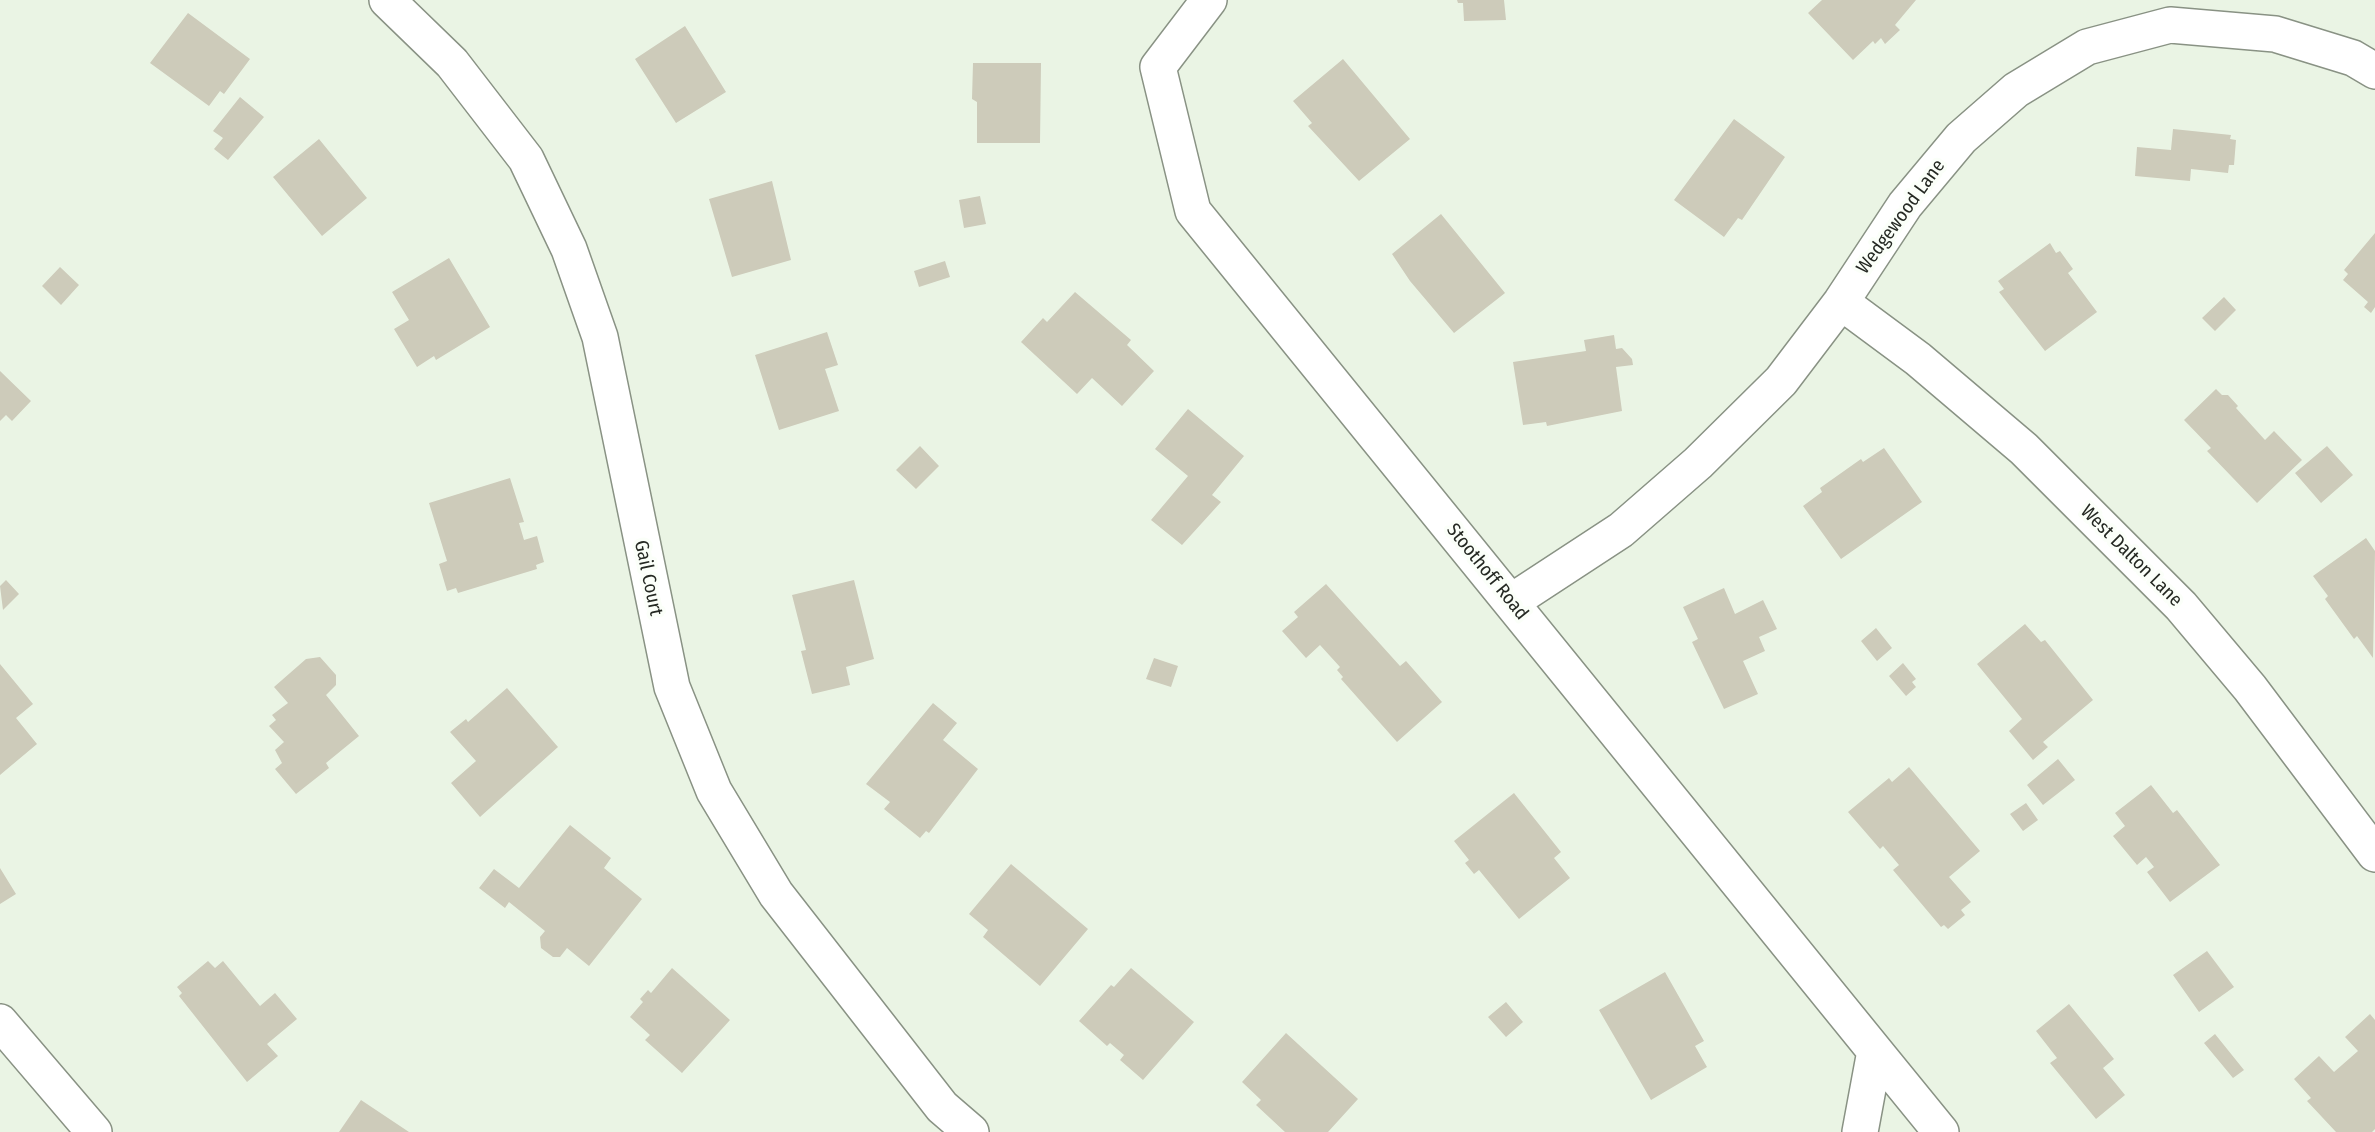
<!DOCTYPE html>
<html>
<head>
<meta charset="utf-8">
<style>
	body { margin:0 }
	canvas { display:block; background:#eaf4e4 }
</style>
</head>
<body>
<canvas width="2375" height="1132"></canvas>
<script>
const ctx = document.querySelector('canvas').getContext('2d');
ctx.lineJoin = 'round';
function paint(path, color) { ctx.fillStyle = color; ctx.fill(path, 'evenodd'); }
const shape = rows => new Path2D(rows.map(r => 'M' + r).join(''));
function stroke(path, color, width, dash) { ctx.strokeStyle = color; ctx.lineWidth = width; ctx.lineCap = dash ? 'butt' : 'round'; ctx.setLineDash(dash || []); ctx.stroke(path); }
function drawText(font, color, halo, rows, align = 'center') {
  ctx.font = font + ' "Fira Sans Condensed",sans-serif'; ctx.lineWidth = 7; ctx.setLineDash([]); ctx.textBaseline = 'middle'; ctx.strokeStyle = halo; ctx.fillStyle = color; for (const [text, x, y, turn = 0] of rows) {
    ctx.save(); ctx.translate(x, y); ctx.rotate((+turn || 0) * Math.PI / 180); ctx.textAlign = isNaN(turn) ? turn : align; if (halo) ctx.strokeText(text, 0, 0); ctx.fillText(text, 0, 0); ctx.restore();
  }
}
paint(shape([
	[1457,0,1504,0,1506,20,1464,21,1463,3,1458,3],
	[1822,0,1916,0,1895,25,1900,30,1885,44,1881,38,1875,44,1873,41,1853,60,1808,13],
	[188,13,250,59,224,94,220,91,209,106,150,63],
	[685,26,726,92,676,123,635,59],
	[1343,59,1410,139,1359,181,1308,126,1312,123,1293,101],
	[973,63,1041,63,1040,143,977,143,977,102,972,99],
	[240,97,264,117,228,160,214,149,223,138,213,131],
	[1734,119,1785,157,1742,220,1738,218,1724,237,1674,200],
	[2173,129,2231,135,2230,139,2236,140,2234,165,2229,165,2228,173,2191,169,2190,181,2135,176,2137,147,2171,150],
	[319,139,367,198,322,236,273,177],
	[772,181,791,260,732,277,709,199],
	[980,196,986,224,964,228,959,200],
	[1441,214,1505,293,1454,333,1410,281,1392,254],
	[2375,233,2375,307,2371,313,2364,307,2368,302,2343,280,2348,274,2344,270],
	[2050,243,2056,253,2060,251,2073,269,2068,273,2097,312,2045,351,1999,292,2004,289,1998,281],
	[449,258,490,327,436,360,434,356,417,367,394,329,409,320,392,292],
	[945,261,950,277,919,287,914,271],
	[60,267,79,285,61,305,42,286],
	[1075,292,1131,340,1127,345,1154,371,1122,406,1092,378,1077,394,1021,342,1043,318,1047,322],
	[2224,297,2236,310,2215,331,2202,318],
	[827,332,838,365,825,369,839,411,779,430,755,355],
	[1614,335,1616,349,1622,348,1632,359,1633,365,1616,367,1622,411,1547,426,1546,422,1523,425,1513,362,1586,351,1584,340],
	[0,371,31,401,12,421,6,415,0,421],
	[2216,389,2222,395,2228,395,2238,406,2236,408,2265,440,2274,431,2302,460,2257,503,2207,451,2211,448,2184,420],
	[1188,409,1244,456,1212,495,1221,502,1182,545,1151,520,1188,476,1155,449],
	[920,446,939,466,916,489,896,470],
	[2327,446,2353,475,2321,503,2295,473],
	[1884,448,1922,502,1841,559,1803,506,1822,492,1820,488,1861,459,1863,462],
	[510,478,524,522,519,523,524,540,537,536,544,562,536,565,537,569,458,593,456,588,447,591,439,564,447,561,429,503],
	[2366,538,2375,551,2373,658,2357,636,2354,639,2325,599,2328,596,2313,576],
	[6,580,19,594,3,610,0,586],
	[854,580,874,659,846,667,850,685,812,694,801,651,806,650,792,595],
	[1326,584,1400,666,1406,661,1442,702,1397,742,1341,679,1343,677,1337,670,1340,667,1320,645,1306,658,1282,631,1298,617,1294,612],
	[1724,588,1735,614,1763,600,1777,629,1759,637,1765,651,1743,661,1758,694,1724,709,1692,642,1698,639,1683,607],
	[2025,624,2041,642,2045,640,2093,700,2043,742,2048,747,2033,760,2009,731,2022,719,1977,664],
	[1876,628,1892,648,1877,661,1861,641],
	[320,657,336,675,336,685,326,695,359,736,326,763,329,768,296,794,275,769,282,763,275,750,284,742,269,726,276,720,272,715,288,703,274,687,306,659],
	[1154,658,1178,666,1171,687,1146,679],
	[1903,663,1916,679,1912,682,1916,687,1906,696,1889,676],
	[0,664,33,704,16,718,37,744,0,775],
	[507,688,558,747,480,817,451,783,476,761,450,732,466,719,468,722],
	[933,703,957,723,943,740,978,769,929,833,926,831,920,838,884,809,890,802,866,784],
	[2058,759,2075,780,2043,805,2027,785],
	[1909,767,1980,851,1949,877,1971,902,1961,910,1965,915,1948,929,1944,925,1941,927,1893,870,1899,865,1883,846,1880,849,1848,812,1889,778,1892,782],
	[2151,785,2173,813,2177,810,2220,865,2170,902,2147,872,2154,867,2146,857,2137,865,2113,836,2125,826,2115,813],
	[1514,793,1561,852,1554,858,1570,878,1519,919,1479,870,1474,874,1465,863,1469,860,1454,841],
	[2026,803,2038,820,2023,831,2010,814],
	[570,825,611,858,604,868,642,899,589,966,567,948,560,957,553,957,541,948,540,937,545,931,509,902,505,908,479,888,494,869,519,888],
	[1011,864,1088,929,1040,986,983,937,988,930,969,914],
	[0,868,16,894,0,904],
	[2207,951,2234,987,2199,1012,2173,975],
	[208,961,215,968,223,961,260,1006,275,993,297,1019,267,1044,278,1056,247,1082,179,996,182,993,177,987],
	[672,968,730,1020,682,1073,645,1040,650,1035,630,1017,643,1002,640,999,648,990,651,993],
	[1131,968,1194,1022,1143,1080,1120,1060,1124,1055,1110,1043,1107,1046,1079,1021,1111,985,1114,987],
	[1665,972,1704,1041,1695,1046,1707,1067,1651,1100,1599,1010],
	[1506,1002,1523,1022,1506,1037,1488,1017],
	[2069,1004,2114,1059,2103,1068,2125,1095,2096,1119,2050,1063,2057,1058,2036,1031],
	[2370,1014,2375,1020,2375,1129,2372,1132,2336,1132,2307,1101,2311,1098,2294,1079,2319,1056,2334,1072,2358,1051,2345,1037],
	[1286,1033,1358,1099,1328,1132,1285,1132,1256,1105,1261,1100,1242,1082],
	[2215,1034,2244,1070,2233,1078,2204,1043],
	[361,1100,409,1132,339,1132]
]), '#cdcbba');
const minor = shape([
	[387,0,452,63,526,159,569,249,600,337,672,687,714,791,776,894,942,1107,971,1132],
	[1209,0,1158,67,1193,211,1875,1051,1860,1132],
	[1841,302,1918,359,2024,449,2181,606,2250,688,2375,854],
	[1511,602,1621,530,1698,463,1781,381,1841,302,1905,205,1961,138,2016,90,2087,47,2170,25,2275,34,2353,58,2375,71],
	[0,1022,94,1132],
	[1875,1051,1941,1132]
]);
stroke(minor, '#899284', 38);
stroke(minor, '#fff', 35);
drawText('19px', '#252923', '#fbfff9', [
	["Wedgewood Lane",1901,217,-54],
	["West Dalton Lane",2131,556,45],
	["Stoothoff Road",1487,572,51],
	["Gail Court",648,578,78]
]);
</script>
</body>
</html>
